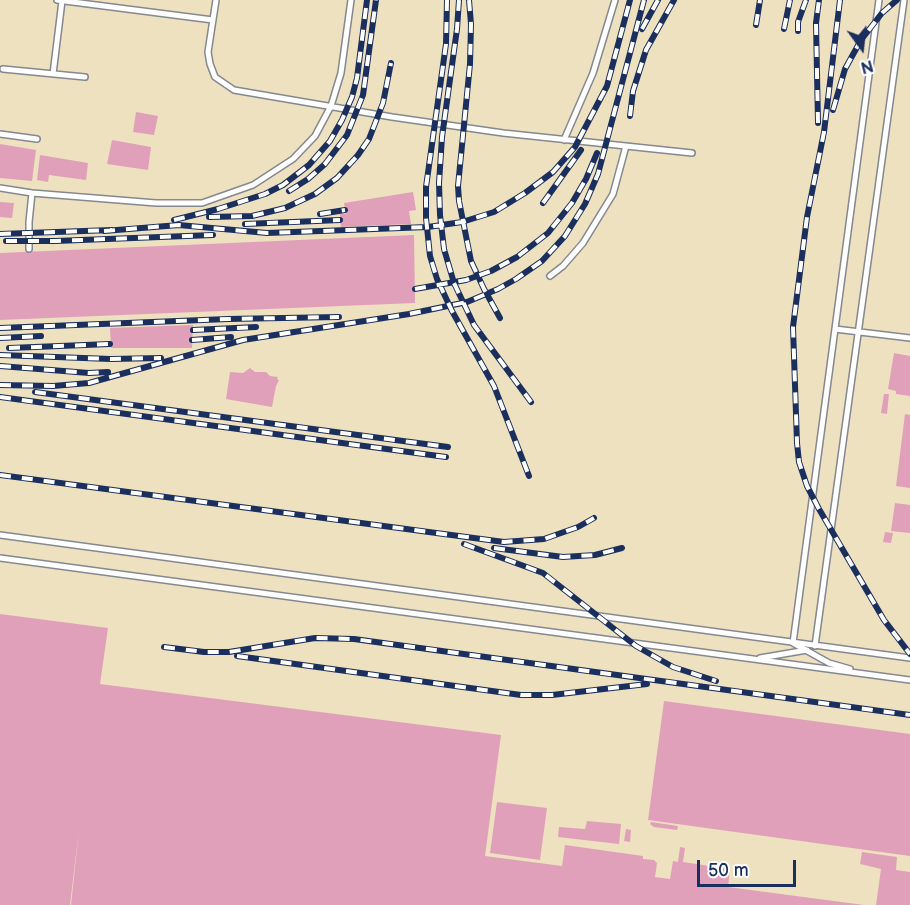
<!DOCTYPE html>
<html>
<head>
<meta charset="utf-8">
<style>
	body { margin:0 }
	#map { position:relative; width:910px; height:905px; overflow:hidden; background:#eee1c0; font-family:"Balsamiq Sans",sans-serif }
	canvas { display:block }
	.north { position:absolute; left:832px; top:18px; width:60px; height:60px; -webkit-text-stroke:4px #fff; paint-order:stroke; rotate:165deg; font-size:16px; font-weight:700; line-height:24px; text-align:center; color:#1b2f5e }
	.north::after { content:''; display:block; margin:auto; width:21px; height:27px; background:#1b2f5e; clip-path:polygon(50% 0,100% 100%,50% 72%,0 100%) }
	.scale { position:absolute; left:697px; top:860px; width:99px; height:27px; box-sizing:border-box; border:3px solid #1b2f5e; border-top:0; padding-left:8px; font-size:18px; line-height:21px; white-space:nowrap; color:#1b2f5e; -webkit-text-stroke:4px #fff; paint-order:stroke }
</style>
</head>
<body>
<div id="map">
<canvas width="910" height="905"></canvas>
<div class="north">N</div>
<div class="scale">50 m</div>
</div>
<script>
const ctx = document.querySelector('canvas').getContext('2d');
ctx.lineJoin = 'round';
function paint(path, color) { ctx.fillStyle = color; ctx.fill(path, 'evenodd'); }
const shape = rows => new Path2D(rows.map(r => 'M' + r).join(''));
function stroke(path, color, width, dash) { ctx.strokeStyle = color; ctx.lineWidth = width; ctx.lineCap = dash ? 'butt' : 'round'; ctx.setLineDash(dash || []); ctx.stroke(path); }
paint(shape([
	[136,112,158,116,154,135,133,132],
	[112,140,151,147,148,170,107,164],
	[0,144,36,150,32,181,0,178],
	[40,155,88,163,86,180,49,175,48,182,37,180],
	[413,192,416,210,409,211,411,224,341,227,340,214,346,214,344,203],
	[0,202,14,203,12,218,0,217],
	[414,235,415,303,0,320,0,253],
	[193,325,192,348,111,348,110,328],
	[894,353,910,356,910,396,896,394,896,391,888,389],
	[250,368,255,372,266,372,270,376,278,377,277,379,279,380,276,386,272,407,226,399,230,372,243,373],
	[884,394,889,394,887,414,881,413],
	[905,414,910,415,910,488,896,486],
	[895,503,910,505,910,533,891,531],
	[885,532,893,533,891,543,883,542],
	[0,614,108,628,100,684,501,735,485,856,562,866,565,845,643,856,643,859,654,860,657,863,655,877,670,879,673,861,678,862,680,847,685,848,683,862,730,869,728,887,864,905,71,905,79,829,70,905,0,905],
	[664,701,910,734,910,856,648,820],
	[497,802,547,808,540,860,490,853],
	[587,821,621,824,619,844,558,837,559,827,585,829],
	[651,822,678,826,677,830,654,827,650,824],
	[626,829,631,830,630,842,624,841],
	[862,852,897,857,896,870,910,872,910,905,876,905,881,869,860,864]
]), '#e0a0ba');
const lane = shape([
	[57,0,213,20],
	[216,0,208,52,210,64,215,77,234,90,392,117,503,133,692,153],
	[3,69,85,77],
	[53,74,62,1],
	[0,134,37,139],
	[564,140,593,73,615,0],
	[0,188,32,193,156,203,202,203,253,185,293,159,315,136,331,106,341,73,351,0],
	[29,249,29,222,32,193],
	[550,276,563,266,583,243,613,194,626,146],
	[835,329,910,338],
	[0,535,910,658],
	[0,558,910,680],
	[815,646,904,0],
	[760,658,807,650],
	[850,669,829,663,793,643,879,0]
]);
stroke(lane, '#84888f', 8);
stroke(lane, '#fff', 5);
const rail = shape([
	[447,0,446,44,426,187,426,218,430,256,437,279,452,311,494,386,529,476],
	[459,0,457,29,442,137,439,183,440,215,444,249,454,283,474,325,531,402],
	[469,0,471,24,470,64,458,186,459,201,471,261,484,289,500,318],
	[840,0,824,132,807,217,793,327,797,443,799,462,807,486,819,509,884,620,910,654],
	[756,25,760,0],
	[642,29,658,0],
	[784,29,790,0],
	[798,31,798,22,806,0],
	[833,110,845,69,861,40,882,13,897,0],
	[630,116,633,91,646,50,674,0],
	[818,123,816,23,819,0],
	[289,191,308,179,325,164,347,135,363,95,376,0],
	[543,203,581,150],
	[320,214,345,210],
	[209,217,252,216,285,208,315,194,337,178,358,155,369,139,383,103,391,63],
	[174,220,218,209,265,194,283,185,309,165,330,141,342,120,352,97,357,78,367,0],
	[245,224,340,220],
	[104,231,179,225,267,233,428,227,462,222,494,212,525,193,553,172,575,147,607,86,630,0],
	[0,234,112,230],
	[6,241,55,241,213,235],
	[415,289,466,280,491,271,517,257,548,233,572,203,586,179,597,153],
	[0,328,228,319,339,317],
	[193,330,256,327],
	[0,338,41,336],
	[192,340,231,337],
	[9,348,110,344],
	[0,355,111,359,161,358],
	[0,366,89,373,108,372],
	[0,385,53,386,89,383,243,340,409,314,467,302,498,289,516,279,542,261,565,236,585,204,598,174,644,0],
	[35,392,448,447],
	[0,397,446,457],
	[0,475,504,542,544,539,578,527,594,518],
	[464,544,543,573,636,646,673,667,716,681],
	[494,548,563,557,595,555,622,548],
	[164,647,204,652,229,652,315,638,354,639,910,715],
	[237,656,521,695,552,695,647,684]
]);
stroke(rail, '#1b2f5e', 6);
stroke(rail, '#fff', 4, [11]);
</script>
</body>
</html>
